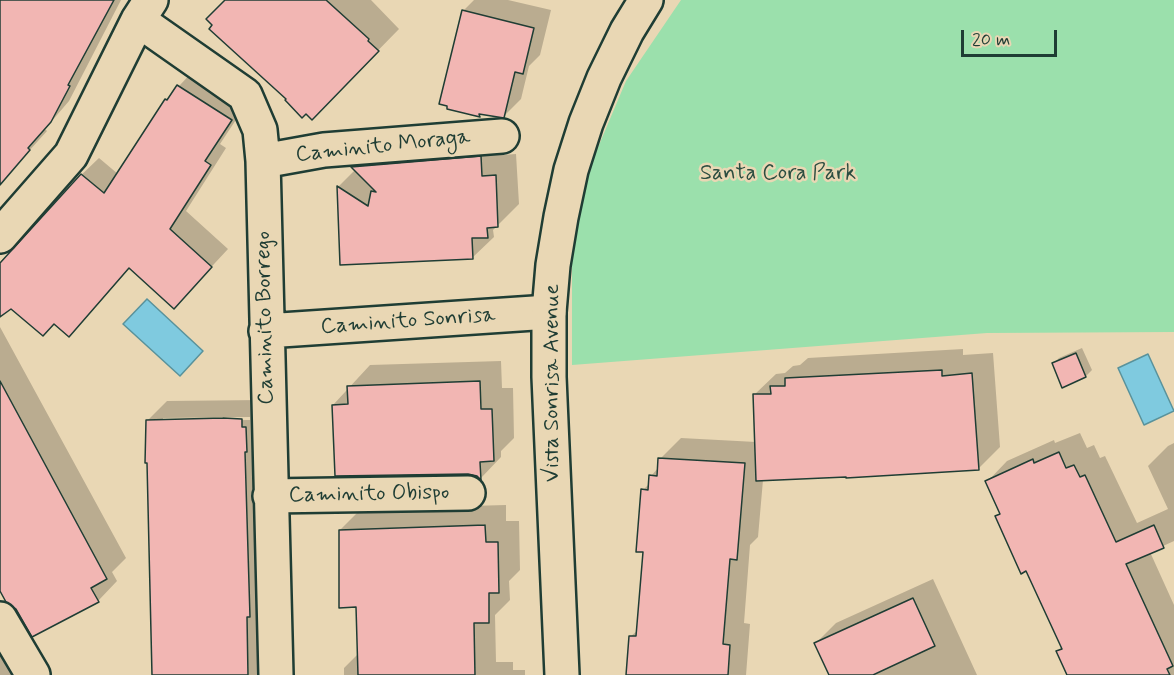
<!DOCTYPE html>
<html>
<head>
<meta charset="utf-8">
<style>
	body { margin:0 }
	#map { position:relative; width:1174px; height:675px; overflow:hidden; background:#e9d7b4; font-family:Mynerve,sans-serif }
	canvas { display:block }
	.scale { position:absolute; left:961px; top:30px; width:96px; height:27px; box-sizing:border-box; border:3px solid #1f3d34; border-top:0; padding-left:8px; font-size:18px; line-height:21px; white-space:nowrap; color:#1f3d34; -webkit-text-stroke:4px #e9d7b4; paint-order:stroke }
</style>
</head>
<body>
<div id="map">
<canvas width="1174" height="675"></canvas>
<div class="scale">20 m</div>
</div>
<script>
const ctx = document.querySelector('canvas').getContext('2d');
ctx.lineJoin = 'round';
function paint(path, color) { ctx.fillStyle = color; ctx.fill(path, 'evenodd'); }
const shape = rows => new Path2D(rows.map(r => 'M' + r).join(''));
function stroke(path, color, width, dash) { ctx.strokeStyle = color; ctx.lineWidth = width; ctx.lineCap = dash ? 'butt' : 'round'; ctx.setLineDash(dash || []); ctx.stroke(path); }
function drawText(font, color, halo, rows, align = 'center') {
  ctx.font = font + ' Mynerve,sans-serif'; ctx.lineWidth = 5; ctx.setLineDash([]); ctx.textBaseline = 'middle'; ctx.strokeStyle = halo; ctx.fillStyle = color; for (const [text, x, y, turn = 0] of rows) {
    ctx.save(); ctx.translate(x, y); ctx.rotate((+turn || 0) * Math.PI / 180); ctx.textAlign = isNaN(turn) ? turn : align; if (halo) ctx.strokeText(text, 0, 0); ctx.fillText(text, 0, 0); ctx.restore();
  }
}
paint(shape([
	[681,0,1174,0,1174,332,987,333,572,365,572,209,626,81]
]), '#9be0ac');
const water = shape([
	[147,299,203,351,180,376,123,324,147,299],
	[1148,354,1174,411,1144,425,1118,368,1148,354]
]);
paint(water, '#7fcadf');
stroke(water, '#59929b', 1.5);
paint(shape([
	[2,0,121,0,69,101,45,129,47,131,0,183,0,4],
	[227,0,371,0,399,29,312,118],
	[474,0,508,0,551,10,540,55,529,66,521,99,504,116,481,113,479,115,463,11],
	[195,69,247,103,220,144,226,148,186,211,228,249,174,307,130,267,69,335,54,322,0,295,0,262,75,181,99,158,118,174,166,100],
	[502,136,502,155,516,154,519,204,493,230,494,237,472,258,341,264,338,187,356,169,353,167,374,146],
	[0,327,126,558,112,572,117,581,98,601,0,581],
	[1082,348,1092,370,1086,376,1063,386,1053,364,1059,358],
	[963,349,963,355,993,353,1000,447,979,468,763,480,758,537,750,545,744,623,750,624,746,675,628,675,630,637,638,630,644,551,643,490,650,483,651,476,659,467,660,459,681,438,756,442,754,395,776,374,785,373,793,366,800,365,808,358],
	[501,361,502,388,513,388,514,438,501,451,501,457,481,478,333,405,370,365],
	[261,400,267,675,153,675,148,420,167,401],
	[250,417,250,420,163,421,163,418],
	[1080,433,1087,448,1094,445,1100,458,1105,456,1137,523,1168,509,1148,466,1168,446,1174,443,1174,541,1150,552,1174,605,1174,675,1069,675,1058,651,1062,646,1027,569,996,517,1001,512,987,482,1007,461,1054,440,1055,443],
	[506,505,506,521,519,521,520,570,509,581,510,600,495,615,496,662,513,662,513,670,525,670,525,675,344,675,344,668,359,653,357,606,340,530,361,509],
	[933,579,977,675,831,675,816,643,836,623],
	[0,608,23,675,0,675]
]), '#0003');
const building = shape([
	[0,0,114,0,68,85,70,86,51,122,28,148,30,150,0,185,0,0],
	[225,0,326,0,369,39,368,41,379,51,312,120,306,114,302,118,285,100,286,99,209,29,212,25,206,19,225,0],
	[462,10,534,28,523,74,515,72,504,118,479,114,480,117,447,109,447,106,439,104,462,10],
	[177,85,232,120,205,161,211,165,170,229,212,267,174,309,129,268,69,337,54,324,43,336,11,309,0,317,0,263,81,174,104,193,165,99,167,100,177,85],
	[481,156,482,176,496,175,498,227,487,228,488,238,472,238,473,259,340,265,337,186,368,206,371,191,376,192,351,167,481,156],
	[1076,353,1086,377,1062,388,1052,363,1076,353],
	[942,370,942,376,972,373,979,470,846,478,846,477,756,481,753,394,771,394,770,386,785,386,785,378,942,370],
	[0,381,107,579,91,588,99,602,32,637,16,609,6,602,0,591,0,381],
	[480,381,481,409,492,409,494,461,480,462,481,480,477,476,468,474,335,476,332,405,348,404,347,386,480,381],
	[223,418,242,419,242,427,246,427,247,452,245,452,250,617,247,617,248,675,152,675,147,463,145,463,146,420,223,418],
	[1059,452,1066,468,1074,465,1080,477,1085,475,1116,542,1154,525,1164,548,1126,564,1173,666,1167,669,1170,675,1067,675,1056,651,1062,649,1026,571,1021,574,995,516,1000,514,985,481,1033,459,1034,463,1059,452],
	[658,458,745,463,737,560,730,559,723,644,730,645,728,675,626,675,629,636,636,636,643,552,636,552,641,489,648,490,649,475,657,476,658,458],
	[485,525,486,542,498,542,499,593,489,593,489,623,474,623,475,675,358,675,356,607,339,608,339,530,485,525],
	[913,598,935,646,873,675,829,675,814,643,913,598]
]);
paint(building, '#f2b6b3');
stroke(building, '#1f3d34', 1.5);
const street = shape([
	[138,20,245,95,260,130,263,161,276,675],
	[263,161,324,150,502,136],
	[0,236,71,155,138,20,151,0],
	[266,331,549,312],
	[270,496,468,493],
	[0,619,33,675]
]);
const secondary = shape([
	[562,675,549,377,549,312,553,265,561,217,571,170,586,123,604,78,627,31,646,0]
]);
stroke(street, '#1f3d34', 38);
stroke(secondary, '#1f3d34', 38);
stroke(street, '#e9d7b4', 33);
stroke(secondary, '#e9d7b4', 33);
drawText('22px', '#1f3d34', '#e9d7b4', [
	["Caminito Moraga",383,147,-6],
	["Caminito Borrego",266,318,-91],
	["Caminito Sonrisa",408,322,-4],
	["Vista Sonrisa Avenue",553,383,-90],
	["Caminito Obispo",369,495,-1]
]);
drawText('22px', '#2b4d40', '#e9d7b4', [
	["Santa Cora Park",778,174]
]);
</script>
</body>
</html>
